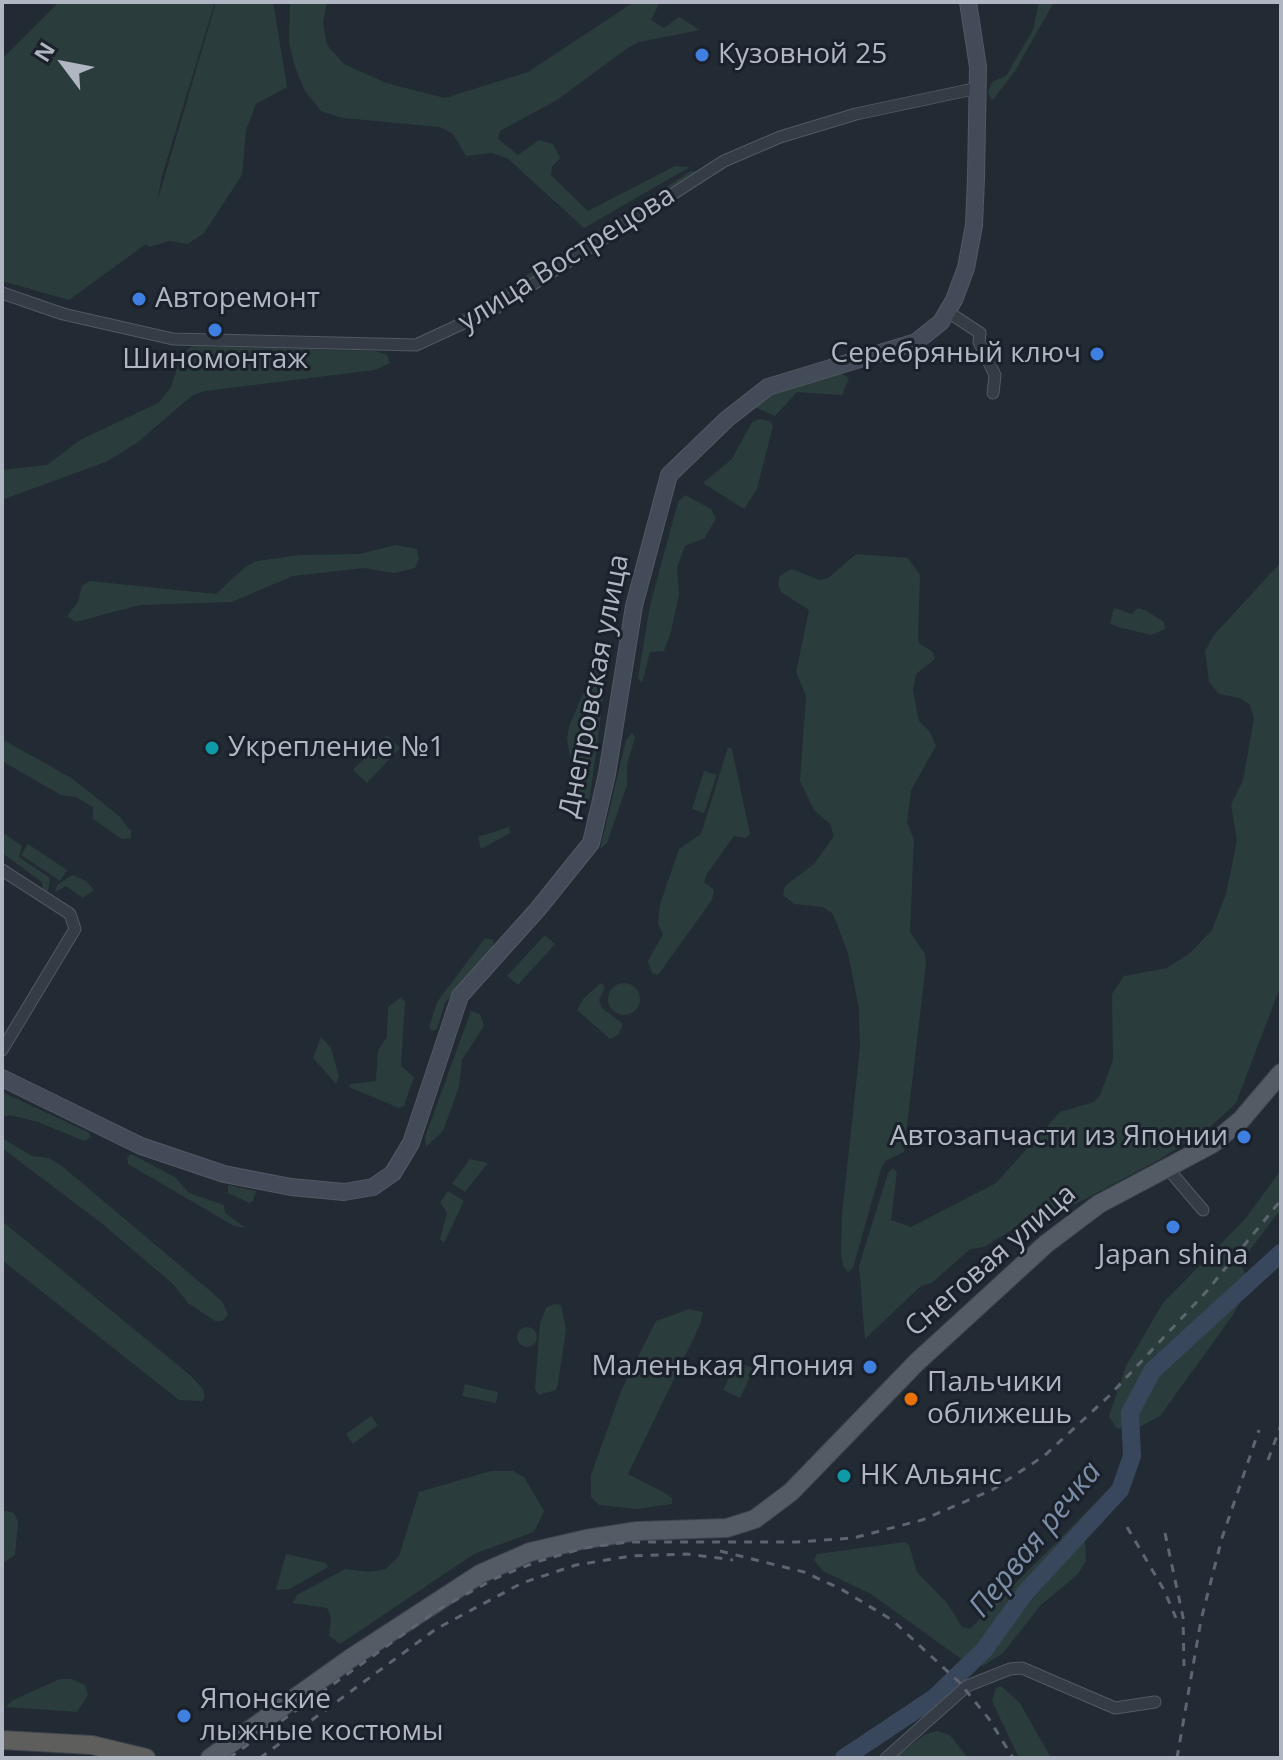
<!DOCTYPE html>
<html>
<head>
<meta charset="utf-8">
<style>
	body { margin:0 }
	#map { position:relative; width:1283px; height:1760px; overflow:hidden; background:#222a34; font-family:"Open Sans",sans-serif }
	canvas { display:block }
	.frame { position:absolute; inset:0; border:4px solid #b0b6c2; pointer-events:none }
	.north { position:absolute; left:24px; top:24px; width:80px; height:80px; -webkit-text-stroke:6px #1b212a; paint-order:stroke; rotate:302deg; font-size:22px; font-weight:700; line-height:32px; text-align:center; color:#b0b6c2 }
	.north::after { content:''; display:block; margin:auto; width:28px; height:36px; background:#b0b6c2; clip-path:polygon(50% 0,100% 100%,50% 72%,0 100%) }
</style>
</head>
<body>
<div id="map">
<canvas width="1283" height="1760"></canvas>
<div class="frame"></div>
<div class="north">N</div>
</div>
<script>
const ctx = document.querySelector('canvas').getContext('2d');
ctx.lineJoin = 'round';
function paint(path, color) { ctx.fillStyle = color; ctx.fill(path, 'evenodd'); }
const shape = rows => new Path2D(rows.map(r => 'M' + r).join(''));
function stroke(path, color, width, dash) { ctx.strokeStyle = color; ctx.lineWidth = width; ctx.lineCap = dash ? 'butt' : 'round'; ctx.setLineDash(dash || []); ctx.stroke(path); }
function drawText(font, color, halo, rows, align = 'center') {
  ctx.font = font + ' "Open Sans",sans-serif'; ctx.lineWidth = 6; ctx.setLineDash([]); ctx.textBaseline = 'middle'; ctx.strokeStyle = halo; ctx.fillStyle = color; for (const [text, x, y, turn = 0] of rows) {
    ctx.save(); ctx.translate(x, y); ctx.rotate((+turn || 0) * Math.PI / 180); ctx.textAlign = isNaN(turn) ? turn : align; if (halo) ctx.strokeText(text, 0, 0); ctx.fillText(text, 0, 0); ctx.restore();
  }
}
paint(shape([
	[59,2,215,2,161,179,158,199,216,2,273,2,287,87,256,104,246,130,242,175,204,233,188,244,169,241,149,247,146,244,69,300,2,281,2,59],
	[290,2,327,2,323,23,327,45,344,64,386,83,445,98,528,72,634,2,660,2,651,20,664,28,679,17,700,30,639,42,629,47,557,100,500,131,498,139,518,155,539,140,553,144,560,158,552,167,551,175,588,211,675,166,690,167,584,228,507,158,492,153,466,156,453,134,440,127,343,118,321,111,305,91,295,67,289,42],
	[1039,2,1054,2,1015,71,992,101,988,92,992,82,1006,76,1033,30],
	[691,171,697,172,573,256,566,252],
	[547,263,551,269,453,325,453,319],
	[192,346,375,351,387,355,390,363,375,370,205,391,193,395,138,442,108,461,2,500,2,470,47,465,80,440,158,403,171,387,182,354],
	[837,371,849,378,842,395,797,392,775,416,753,406,778,390],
	[760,419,770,421,773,426,757,489,744,509,703,483,732,459,752,422],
	[685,495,711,509,716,518,705,538,685,546,677,568,679,594,671,632,664,651,650,652,642,683,638,678,650,605,678,502],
	[396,545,417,549,419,559,415,568,394,573,364,568,293,576,232,602,140,605,76,622,67,616,78,602,82,586,90,581,216,594,245,567,257,561,300,555,359,554],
	[856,554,908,558,920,575,918,639,920,644,933,652,935,659,916,674,913,690,919,721,930,732,936,746,911,790,907,823,914,839,910,932,925,954,926,963,904,1152,885,1161,881,1169,853,1268,848,1272,843,1266,841,1253,842,1215,860,1047,859,1008,848,953,833,914,823,907,794,904,783,895,785,886,814,864,834,836,830,824,814,810,800,781,806,696,796,672,809,610,781,592,778,584,780,576,791,569,820,580,828,578],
	[1281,562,1281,985,1236,1103,1208,1129,1157,1161,1053,1216,1015,1228,984,1247,970,1249,933,1282,921,1286,865,1339,859,1266,888,1173,893,1168,897,1172,891,1220,911,1227,996,1183,1060,1112,1094,1102,1100,1095,1113,1060,1112,994,1124,976,1167,968,1190,953,1212,930,1226,894,1237,840,1231,805,1243,780,1254,718,1250,705,1240,698,1219,694,1209,682,1205,651,1214,635],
	[1114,608,1132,614,1138,608,1145,610,1164,622,1165,629,1151,635,1118,627,1110,623],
	[611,641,590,796,588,802,580,804,570,796,573,774,567,739,569,726,604,647],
	[632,733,635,737,627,765,627,785,607,843,600,849,626,740],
	[387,735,400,748,367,783,353,770],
	[2,739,73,779,119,816,131,831,131,838,122,839,93,819,93,807,76,797,61,795,7,764,2,760],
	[728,747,732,749,750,834,746,838,734,836,707,874,704,882,714,890,712,900,658,975,652,973,648,961,663,934,658,924,660,904,679,849,701,834],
	[704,771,717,775,704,813,692,809],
	[509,827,510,833,481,849,478,837],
	[2,832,22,846,19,857,50,878,48,892,43,891,42,882,2,853],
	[28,844,67,870,60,881,21,855],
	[72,875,86,881,94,890,83,898,66,886,55,892,57,885],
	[545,935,555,944,518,985,507,976],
	[485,938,493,940,493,946,445,1003,437,1029,432,1031,429,1027,437,1002],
	'608 999a16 16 0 1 1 32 0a16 16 0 1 1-32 0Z',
	[601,983,605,987,599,1000,602,1008,623,1024,618,1035,610,1039,577,1010,583,999],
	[401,997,405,1002,401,1066,414,1077,404,1106,399,1108,349,1087,351,1084,376,1081,378,1050,387,1037,388,1007],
	[471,1011,480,1014,484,1026,462,1060,459,1087,443,1131,426,1147,425,1137],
	[321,1037,331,1048,339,1077,336,1084,313,1058],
	[2,1092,88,1132,91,1137,84,1141,38,1122,9,1115,2,1117],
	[2,1138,32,1156,49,1158,62,1166,222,1301,228,1315,222,1321,215,1321,188,1303,173,1284,100,1222,2,1148],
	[131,1154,175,1177,189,1193,224,1205,225,1213,246,1228,234,1226,128,1164,127,1157],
	[470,1159,488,1163,465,1192,452,1184],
	[1281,1170,1281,1209,1240,1263,1250,1283,1233,1315,1160,1416,1134,1430,1116,1428,1109,1416,1126,1366,1163,1303,1245,1219],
	[228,1185,256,1191,253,1201,249,1203,228,1193],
	[448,1191,464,1201,444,1243,440,1239,447,1213,440,1202],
	[2,1221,190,1375,203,1389,205,1397,202,1401,179,1400,2,1260],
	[554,1304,561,1305,566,1330,558,1383,556,1390,539,1395,535,1389,540,1324,546,1308],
	[689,1309,703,1312,700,1325,628,1474,663,1492,672,1498,672,1504,637,1509,599,1505,591,1497,591,1475,621,1391,656,1321],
	'517 1337a10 10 0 1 1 20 0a10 10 0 1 1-20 0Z',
	[737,1361,754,1369,740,1398,723,1390],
	[465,1384,498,1392,496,1403,462,1396],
	[371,1416,378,1425,353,1444,346,1434],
	[1135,1439,1139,1447,1133,1478,1085,1538,1086,1561,1078,1574,1040,1606,1003,1653,983,1666,964,1661,871,1594,823,1571,814,1560,817,1554,905,1542,909,1545,917,1572,947,1603,962,1627,970,1629,1120,1478,1125,1446],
	[491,1471,513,1471,524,1477,544,1511,534,1532,474,1554,340,1644,329,1636,331,1617,327,1608,293,1603,297,1595,345,1569,370,1572,386,1569,399,1556,419,1492],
	[2,1510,14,1513,18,1521,15,1555,3,1563],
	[286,1554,326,1563,328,1567,290,1589,276,1590],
	[60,1679,72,1679,85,1685,88,1695,77,1712,6,1707,13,1700],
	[1001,1686,1020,1703,1051,1758,1019,1758,992,1701,996,1688],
	[937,1731,950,1735,968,1758,895,1758,924,1735]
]), '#2b3c3c');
stroke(shape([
	[844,1758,934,1698,984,1650,1025,1593,1120,1490,1132,1456,1130,1413,1152,1371,1281,1253]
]), '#39475c', 18);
const minor = shape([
	[2,293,63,314,173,339,416,345,496,308,724,161,780,137,856,114,978,88],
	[948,312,980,333,979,342,995,375,993,393],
	[2,870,70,914,75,929,2,1050],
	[1169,1170,1203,1210],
	[886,1758,967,1686,1010,1669,1022,1668,1115,1708,1155,1702]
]);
const secondary = shape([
	[2,1078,141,1146,224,1174,291,1187,344,1192,373,1187,393,1173,411,1143,460,996,538,909,591,843,607,774,634,606,669,475,727,419,768,387,916,342,941,322,954,300,966,268,974,225,976,178,978,67,968,2]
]);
const primary = shape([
	[210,1758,351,1658,480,1574,530,1552,586,1539,637,1531,727,1528,755,1519,791,1492,917,1362,1046,1244,1099,1204,1212,1144,1241,1120,1281,1073]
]);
const trunk = shape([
	[2,1740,92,1745,146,1758]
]);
stroke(minor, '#535963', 13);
stroke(secondary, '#535963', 18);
stroke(primary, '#3f454f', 20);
stroke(trunk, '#404650', 20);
stroke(minor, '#353c45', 11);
stroke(secondary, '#444b58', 16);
stroke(primary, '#535b65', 18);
stroke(trunk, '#5e5e5c', 18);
stroke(shape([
	[1268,1460,1281,1425],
	[1127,1527,1164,1590,1176,1618],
	[1165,1533,1183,1617,1184,1666],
	[720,1551,804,1572,841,1589,892,1620,959,1682,989,1719,1013,1758],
	[229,1758,439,1609,496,1578,536,1562,584,1548,628,1542,798,1542,853,1538,922,1520,992,1490,1044,1456,1109,1396,1206,1292,1281,1200],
	[260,1758,436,1629,522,1583,576,1565,631,1556,687,1554,733,1560],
	[1177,1758,1201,1620,1222,1538,1259,1430]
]), '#5d6571', 3, [8, 8]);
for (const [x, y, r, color] of [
	[702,55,8,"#3f7fe0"],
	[139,299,8,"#3f7fe0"],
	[215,330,8,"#3f7fe0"],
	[1097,354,8,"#3f7fe0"],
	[212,748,8,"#0f9aa8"],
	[1244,1137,8,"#3f7fe0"],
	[1173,1227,8,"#3f7fe0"],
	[870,1367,8,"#3f7fe0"],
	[911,1399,8,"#e8710a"],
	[844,1476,8,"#0f9aa8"],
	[184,1716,8,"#3f7fe0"]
]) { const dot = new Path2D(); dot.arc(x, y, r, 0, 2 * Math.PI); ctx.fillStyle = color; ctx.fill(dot); stroke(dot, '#1b212a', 3); }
drawText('28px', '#b0b6c2', '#1b212a', [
	["Кузовной 25",718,55],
	["Авторемонт",155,299],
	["Серебряный ключ",1081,354,"right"],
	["Шиномонтаж",215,360,"center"],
	["Укрепление №1",228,748],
	["Автозапчасти из Японии",1228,1137,"right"],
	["Japan shina",1173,1256,"center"],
	["Маленькая Япония",854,1367,"right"],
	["Пальчики",927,1383],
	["оближешь",927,1415],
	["НК Альянс",860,1476],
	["Японские",200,1700],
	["лыжные костюмы",200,1732]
], 'left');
drawText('28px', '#b0b6c2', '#1b212a', [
	["улица Вострецова",567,259,-32],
	["Днепровская улица",595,686,-79],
	["Снеговая улица",991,1261,-41]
]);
drawText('italic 30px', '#7c8ea7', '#1b212a', [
	["Первая речка",1036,1540,-51]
]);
</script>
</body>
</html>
